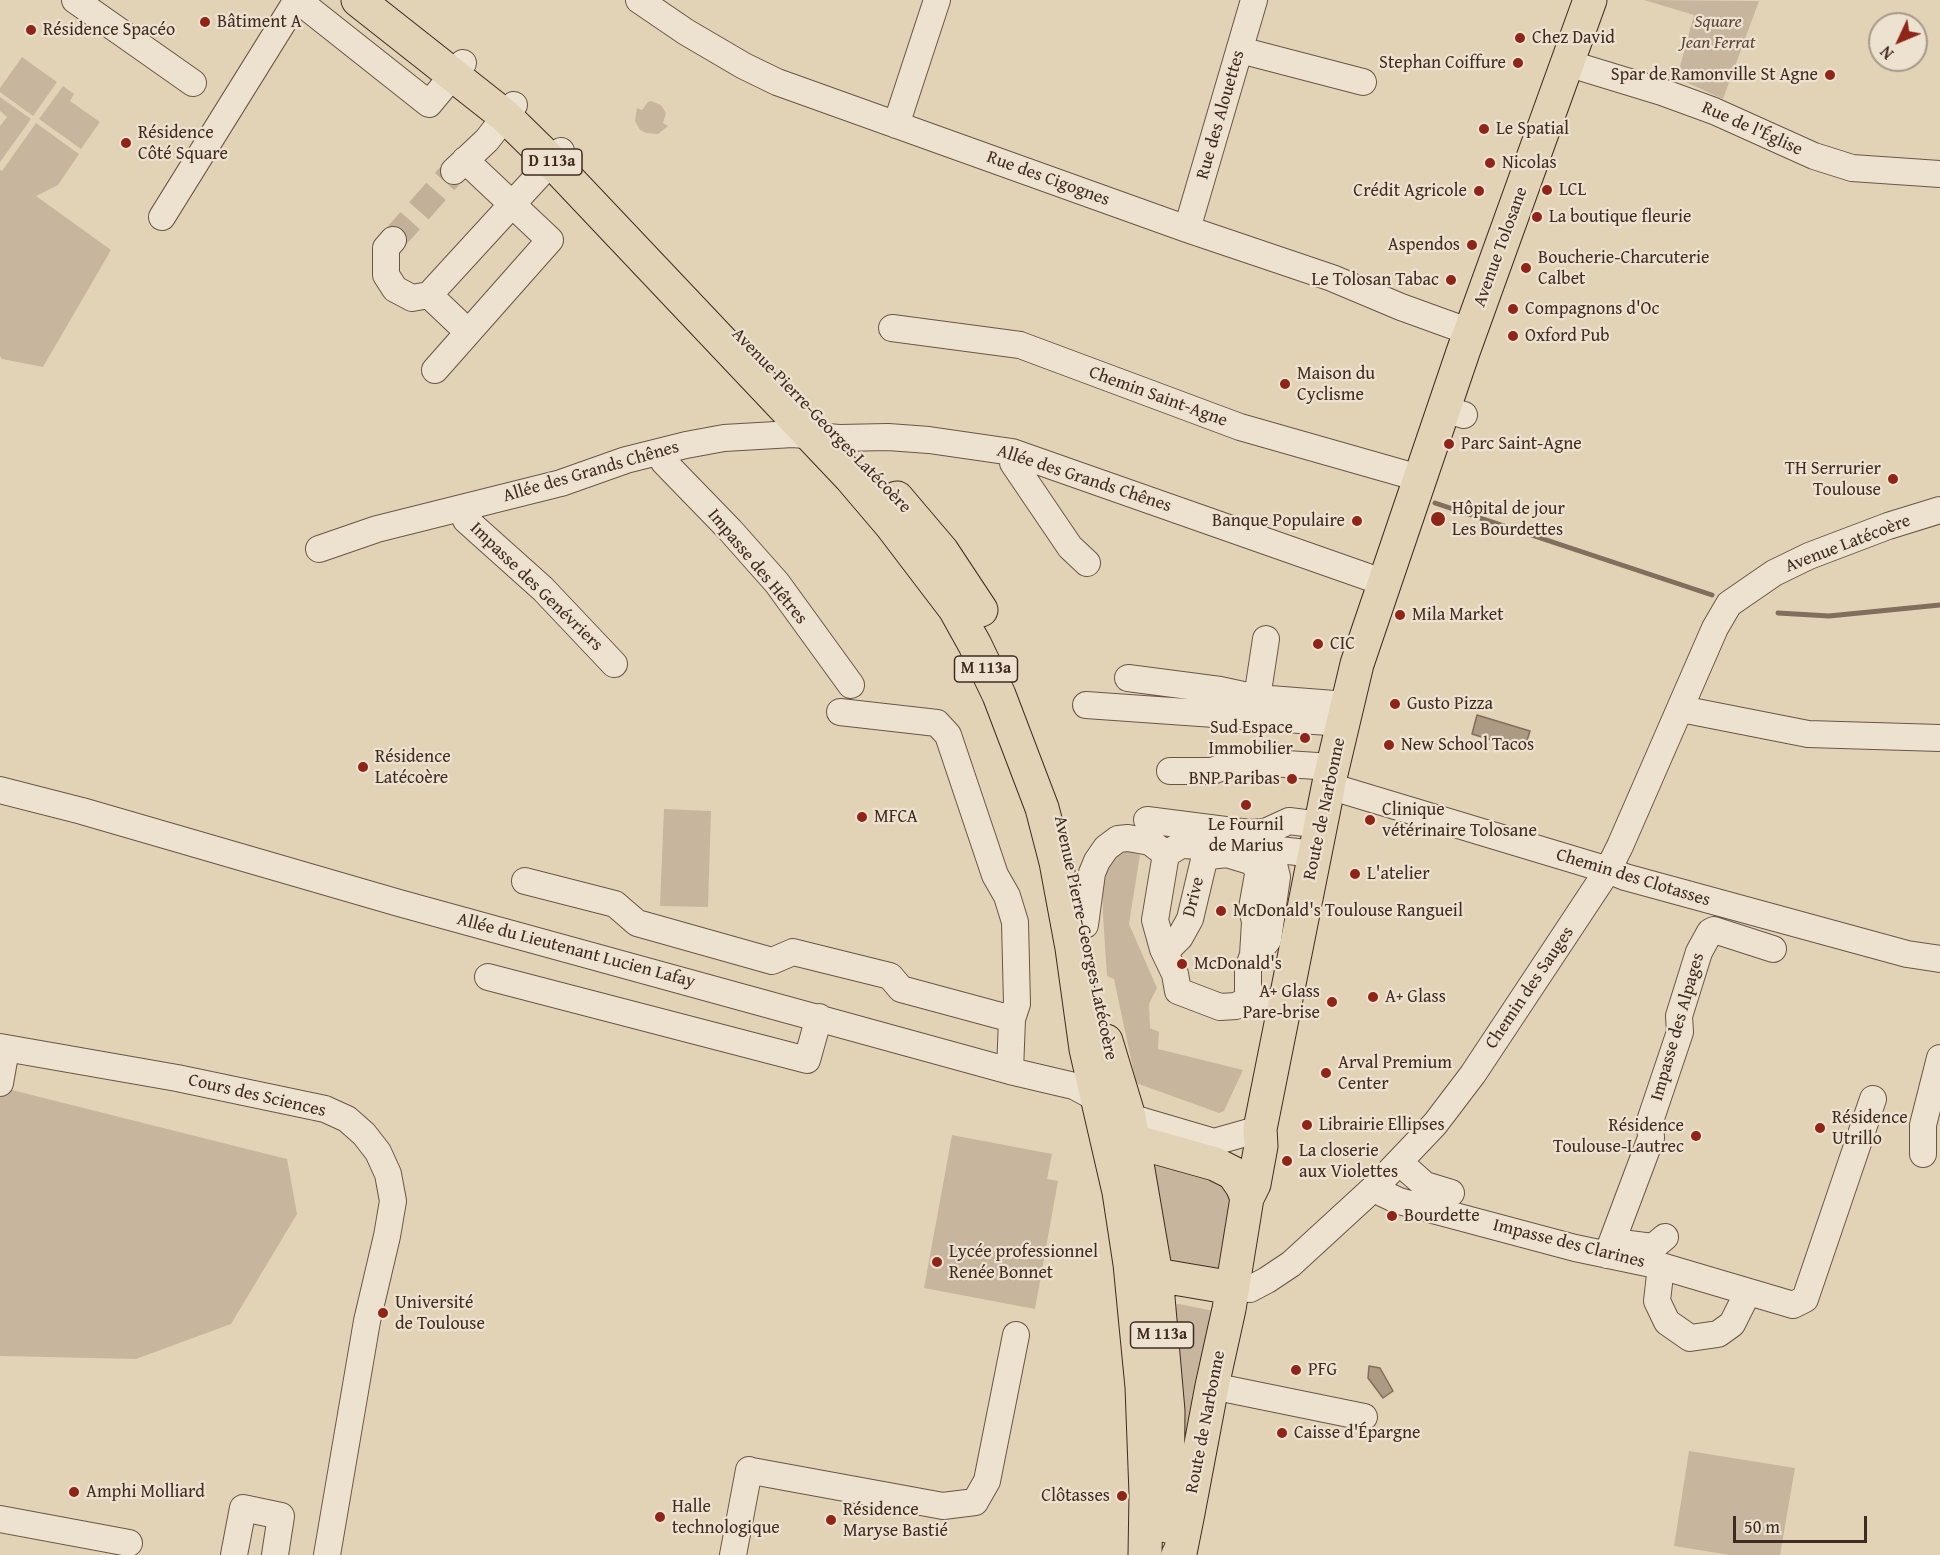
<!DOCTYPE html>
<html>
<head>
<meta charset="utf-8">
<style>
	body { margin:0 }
	#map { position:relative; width:1940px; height:1555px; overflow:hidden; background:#e3d3b6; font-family:"Gentium Book Plus",serif }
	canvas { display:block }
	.north { position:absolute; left:1868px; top:12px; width:60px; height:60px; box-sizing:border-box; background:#ede2d0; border:2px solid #a8998a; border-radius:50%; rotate:226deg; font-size:16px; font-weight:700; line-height:24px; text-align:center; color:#402b21 }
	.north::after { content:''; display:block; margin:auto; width:21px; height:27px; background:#8f2418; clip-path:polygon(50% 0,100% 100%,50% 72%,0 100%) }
	.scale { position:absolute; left:1733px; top:1516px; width:134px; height:27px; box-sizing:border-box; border:3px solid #402b21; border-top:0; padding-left:8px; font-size:18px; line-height:21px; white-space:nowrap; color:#402b21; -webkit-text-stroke:4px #ede2d0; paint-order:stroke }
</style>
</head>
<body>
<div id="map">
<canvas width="1940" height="1555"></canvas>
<div class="north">N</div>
<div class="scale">50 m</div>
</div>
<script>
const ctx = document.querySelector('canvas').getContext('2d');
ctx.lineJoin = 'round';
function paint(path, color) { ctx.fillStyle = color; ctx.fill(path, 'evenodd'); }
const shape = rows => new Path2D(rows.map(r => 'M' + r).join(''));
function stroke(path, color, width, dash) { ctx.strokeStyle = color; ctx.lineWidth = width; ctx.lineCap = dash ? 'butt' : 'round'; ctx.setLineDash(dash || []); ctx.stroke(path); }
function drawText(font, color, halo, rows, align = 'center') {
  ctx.font = font + ' "Gentium Book Plus",serif'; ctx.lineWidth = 4.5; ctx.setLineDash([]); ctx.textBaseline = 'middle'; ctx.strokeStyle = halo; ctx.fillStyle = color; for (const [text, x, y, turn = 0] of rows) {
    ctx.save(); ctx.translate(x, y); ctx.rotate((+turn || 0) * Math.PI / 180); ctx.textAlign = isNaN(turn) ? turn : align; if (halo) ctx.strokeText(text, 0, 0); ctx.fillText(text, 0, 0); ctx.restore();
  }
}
paint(shape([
	[1644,0,1759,1,1723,99,1677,78,1694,15],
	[22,57,57,82,33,116,0,92,0,88],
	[63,86,74,94,70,101,100,122,81,149,39,119],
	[0,97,31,119,0,162,0,126,7,117,0,111],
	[651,101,661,105,666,113,663,123,668,126,658,134,646,133,640,130,635,121,637,108,642,110,648,102],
	[36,123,79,154,58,185,36,196,111,250,43,367,2,359,0,356,0,170,2,171],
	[664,809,711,811,708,907,660,906],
	[1122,850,1140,855,1129,924,1157,988,1149,1004,1150,1028,1159,1032,1158,1049,1243,1070,1224,1111,1219,1113,1136,1083,1114,979,1107,976,1103,915,1102,859],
	[0,1087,287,1159,297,1214,231,1324,136,1359,0,1356],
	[952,1135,1052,1154,1047,1179,1058,1181,1035,1309,924,1288],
	[1151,1158,1237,1189,1223,1274,1170,1267],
	[1179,1304,1224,1313,1183,1517,1168,1305],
	[1689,1451,1795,1468,1780,1555,1730,1555,1674,1546]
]), '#c7b69d');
const water = shape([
	[1477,715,1530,731,1524,750,1472,734,1477,715],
	[1369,1366,1380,1368,1393,1391,1383,1398,1368,1378,1369,1366]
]);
paint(water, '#ac9a83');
stroke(water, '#816e5c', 1.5);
stroke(shape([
	[1435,503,1712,595],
	[1778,613,1829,616,1940,605]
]), '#816e5c', 5);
stroke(shape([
	[393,240,454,171]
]), '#c2b198', 26, [26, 13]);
const minor = shape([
	[75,0,193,83],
	[639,0,686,32,744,66,777,82,1187,229,1332,278,1401,307,1470,332],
	[1240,50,1363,82],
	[1567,63,1662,92,1714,111,1814,156,1852,168,1940,174],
	[896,125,937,0],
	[454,171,487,140,514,105],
	[162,217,292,8,304,5,429,104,463,63],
	[1187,229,1254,0],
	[393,240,386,248,386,275,395,289,412,298,429,295,561,151],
	[429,295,468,332],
	[892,328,1020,345,1240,427,1405,474,1420,480],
	[435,370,550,240,465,160],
	[1443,409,1464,415],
	[660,452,664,462,730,530,777,583,851,685],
	[1012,452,1013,463,1070,547,1087,563],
	[461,508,466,520,543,589,614,664],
	[319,549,377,529,561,483,626,460,686,445,724,438,793,434,839,438,888,437,929,440,1012,452,1385,583],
	[1128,678,1220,690,1257,698,1347,705],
	[1257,698,1266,639],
	[1086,705,1343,723],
	[1681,709,1808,734,1940,738],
	[840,712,937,723,948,735,995,875,1007,896,1015,922,1017,1004,1012,1019,1010,1071],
	[1170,771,1212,771,1239,761,1333,767],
	[1329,786,1608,870,1625,877,1907,954,1940,959],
	[0,790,82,811,399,903,1010,1071,1074,1086,1098,1099,1105,1107],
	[1147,820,1249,833,1265,832,1289,821,1321,825],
	[1166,854,1155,920,1163,949,1175,974,1178,991,1220,1007,1236,1006,1251,998,1285,1007],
	[525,881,615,904,637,923,772,961,793,952,890,976,901,989,1012,1019],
	[1085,925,1092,873,1097,861,1106,848,1118,839,1128,838,1150,842,1166,854,1181,845,1270,849,1315,854],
	[1163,949,1171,946,1180,937,1190,919,1204,860,1209,856,1227,854,1250,861,1259,869,1252,908,1255,922,1253,955],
	[488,977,807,1060,819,1017],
	[1251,998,1248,990,1248,969,1253,955,1259,951,1268,940,1277,877,1270,849],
	[0,1047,177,1078,325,1109,347,1119,364,1134,378,1152,388,1174,393,1201,387,1236,367,1321,327,1555],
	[0,1083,6,1049],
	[1115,1126,1129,1117,1214,1142,1260,1129],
	[1923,1154,1923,1125,1940,1058],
	[1399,1162,1425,1185,1451,1193],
	[1376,1186,1384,1194,1399,1201,1575,1248,1661,1266,1793,1305,1805,1299,1873,1099],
	[1621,1243,1653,1247,1665,1237],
	[1607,1255,1651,1138,1650,1121,1680,1032,1679,1016,1699,952,1710,932,1714,930,1773,949],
	[1661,1266,1657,1301,1667,1322,1690,1338,1718,1334,1732,1324,1748,1292],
	[1233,1288,1250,1289,1267,1280,1291,1264,1376,1186,1435,1124,1473,1074,1608,870,1620,846,1715,628,1729,604,1774,573,1809,556,1888,526,1940,510],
	[1212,1386,1364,1417],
	[752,1471,943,1506,975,1502,987,1481,1016,1335],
	[0,1519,129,1543],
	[234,1555,243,1508,281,1516,275,1555],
	[733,1555,749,1470]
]);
const major = shape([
	[358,0,505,116,551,161,851,478,891,525,955,609,975,645,999,695,1042,808,1056,862,1072,948,1086,1049,1119,1192,1130,1264,1142,1387,1146,1494,1145,1555],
	[897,498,942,551,981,610],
	[1106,1041,1129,1117,1156,1275,1168,1411,1167,1526],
	[1116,1152,1133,1141,1215,1164,1233,1173,1242,1186,1247,1198],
	[1135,1267,1156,1275,1233,1288],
	[1178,1555,1180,1553,1188,1513,1212,1386,1229,1309,1247,1198,1254,1184,1261,1146,1260,1129,1330,778,1357,664,1463,352,1590,0]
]);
stroke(minor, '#695546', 28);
stroke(major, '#402b21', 35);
stroke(minor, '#ede2d0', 26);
stroke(major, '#e3d3b6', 33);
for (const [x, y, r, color] of [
	[205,22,6,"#8f2418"],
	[31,30,6,"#8f2418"],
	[1520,38,6,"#8f2418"],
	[1518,63,6,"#8f2418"],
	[1830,75,6,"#8f2418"],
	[1484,129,6,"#8f2418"],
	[126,143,6,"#8f2418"],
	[1490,163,6,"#8f2418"],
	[1547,190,6,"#8f2418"],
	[1479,191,6,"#8f2418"],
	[1537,217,6,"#8f2418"],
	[1472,245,6,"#8f2418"],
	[1526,268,6,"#8f2418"],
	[1451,280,6,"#8f2418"],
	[1513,309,6,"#8f2418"],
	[1513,336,6,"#8f2418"],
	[1285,384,6,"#8f2418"],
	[1449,444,6,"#8f2418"],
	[1893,479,6,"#8f2418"],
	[1438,519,8,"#8f2418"],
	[1357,521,6,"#8f2418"],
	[1400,615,6,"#8f2418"],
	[1318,644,6,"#8f2418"],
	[1395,704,6,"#8f2418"],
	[1305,738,6,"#8f2418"],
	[1389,745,6,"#8f2418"],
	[363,767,6,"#8f2418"],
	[1292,779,6,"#8f2418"],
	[1246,805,6,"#8f2418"],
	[862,817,6,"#8f2418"],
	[1370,820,6,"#8f2418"],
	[1355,874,6,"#8f2418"],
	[1221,911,6,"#8f2418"],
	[1182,964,6,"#8f2418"],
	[1373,997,6,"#8f2418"],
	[1332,1002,6,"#8f2418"],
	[1326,1073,6,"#8f2418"],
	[1307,1125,6,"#8f2418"],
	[1820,1128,6,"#8f2418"],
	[1696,1136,6,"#8f2418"],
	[1287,1161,6,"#8f2418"],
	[1392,1216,6,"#8f2418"],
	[937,1262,6,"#8f2418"],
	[383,1313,6,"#8f2418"],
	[1296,1370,6,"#8f2418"],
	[1282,1433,6,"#8f2418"],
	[74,1492,6,"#8f2418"],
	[1122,1496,6,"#8f2418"],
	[660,1517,6,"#8f2418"],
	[831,1520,6,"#8f2418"]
]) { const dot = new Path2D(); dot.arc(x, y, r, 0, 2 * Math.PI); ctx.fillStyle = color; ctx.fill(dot); stroke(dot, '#ede2d0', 2); }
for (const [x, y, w] of [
	[552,162,60],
	[986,669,63],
	[1162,1335,63]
]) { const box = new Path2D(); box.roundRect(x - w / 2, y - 13, w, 26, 4.5); ctx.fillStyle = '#ede2d0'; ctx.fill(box); stroke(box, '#402b21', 1.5); }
drawText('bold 16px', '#402b21', null, [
	["D 113a",552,162],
	["M 113a",986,669],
	["M 113a",1162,1335]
]);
drawText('18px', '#402b21', '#ede2d0', [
	["Bâtiment A",217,22],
	["Résidence Spacéo",43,30],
	["Chez David",1532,38],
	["Stephan Coiffure",1506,63,"right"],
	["Spar de Ramonville St Agne",1818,75,"right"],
	["Le Spatial",1496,129],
	["Résidence",138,133],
	["Côté Square",138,154],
	["Nicolas",1502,163],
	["LCL",1559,190],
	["Crédit Agricole",1467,191,"right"],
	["La boutique fleurie",1549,217],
	["Aspendos",1460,245,"right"],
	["Boucherie-Charcuterie",1538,258],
	["Calbet",1538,279],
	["Le Tolosan Tabac",1439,280,"right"],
	["Compagnons d'Oc",1525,309],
	["Oxford Pub",1525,336],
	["Maison du",1297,374],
	["Cyclisme",1297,395],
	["Parc Saint-Agne",1461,444],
	["TH Serrurier",1881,469,"right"],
	["Toulouse",1881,490,"right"],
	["Hôpital de jour",1452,509],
	["Les Bourdettes",1452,530],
	["Banque Populaire",1345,521,"right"],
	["Mila Market",1412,615],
	["CIC",1330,644],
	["Gusto Pizza",1407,704],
	["Sud Espace",1293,728,"right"],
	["Immobilier",1293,749,"right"],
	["New School Tacos",1401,745],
	["Résidence",375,757],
	["Latécoère",375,778],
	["BNP Paribas",1280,779,"right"],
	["Clinique",1382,810],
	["vétérinaire Tolosane",1382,831],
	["MFCA",874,817],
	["Le Fournil",1246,825,"center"],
	["de Marius",1246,846,"center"],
	["L'atelier",1367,874],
	["McDonald's Toulouse Rangueil",1233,911],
	["McDonald's",1194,964],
	["A+ Glass",1320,992,"right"],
	["Pare-brise",1320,1013,"right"],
	["A+ Glass",1385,997],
	["Arval Premium",1338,1063],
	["Center",1338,1084],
	["Résidence",1832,1118],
	["Utrillo",1832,1139],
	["Librairie Ellipses",1319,1125],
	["Résidence",1684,1126,"right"],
	["Toulouse-Lautrec",1684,1147,"right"],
	["La closerie",1299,1151],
	["aux Violettes",1299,1172],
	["Bourdette",1404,1216],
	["Lycée professionnel",949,1252],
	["Renée Bonnet",949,1273],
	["Université",395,1303],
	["de Toulouse",395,1324],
	["PFG",1308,1370],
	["Caisse d'Épargne",1294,1433],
	["Amphi Molliard",86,1492],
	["Clôtasses",1110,1496,"right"],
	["Halle",672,1507],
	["technologique",672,1528],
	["Résidence",843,1510],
	["Maryse Bastié",843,1531]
], 'left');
drawText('italic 18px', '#5b473a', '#ede2d0', [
	["Square",1718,22],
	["Jean Ferrat",1718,43]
]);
drawText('18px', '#402b21', '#ede2d0', [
	["Rue des Alouettes",1221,115,-74],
	["Rue de l'Église",1752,129,24],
	["Rue des Cigognes",1048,179,20],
	["Avenue Tolosane",1501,247,-70],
	["Chemin Saint-Agne",1158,397,20],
	["Avenue Pierre-Georges Latécoère",821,421,46],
	["Allée des Grands Chênes",591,472,-16],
	["Allée des Grands Chênes",1084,479,18],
	["Avenue Latécoère",1848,544,-21],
	["Impasse des Hêtres",757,567,50],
	["Impasse des Genévriers",536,587,44],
	["Route de Narbonne",1325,809,-78],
	["Chemin des Clotasses",1633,878,17],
	["Drive",1194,897,-76],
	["Avenue Pierre-Georges Latécoère",1085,938,78],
	["Allée du Lieutenant Lucien Lafay",576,951,15],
	["Chemin des Sauges",1530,988,-56],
	["Impasse des Alpages",1678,1027,-74],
	["Cours des Sciences",257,1096,13],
	["Impasse des Clarines",1569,1244,14],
	["Route de Narbonne",1206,1422,-79]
]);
</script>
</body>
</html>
